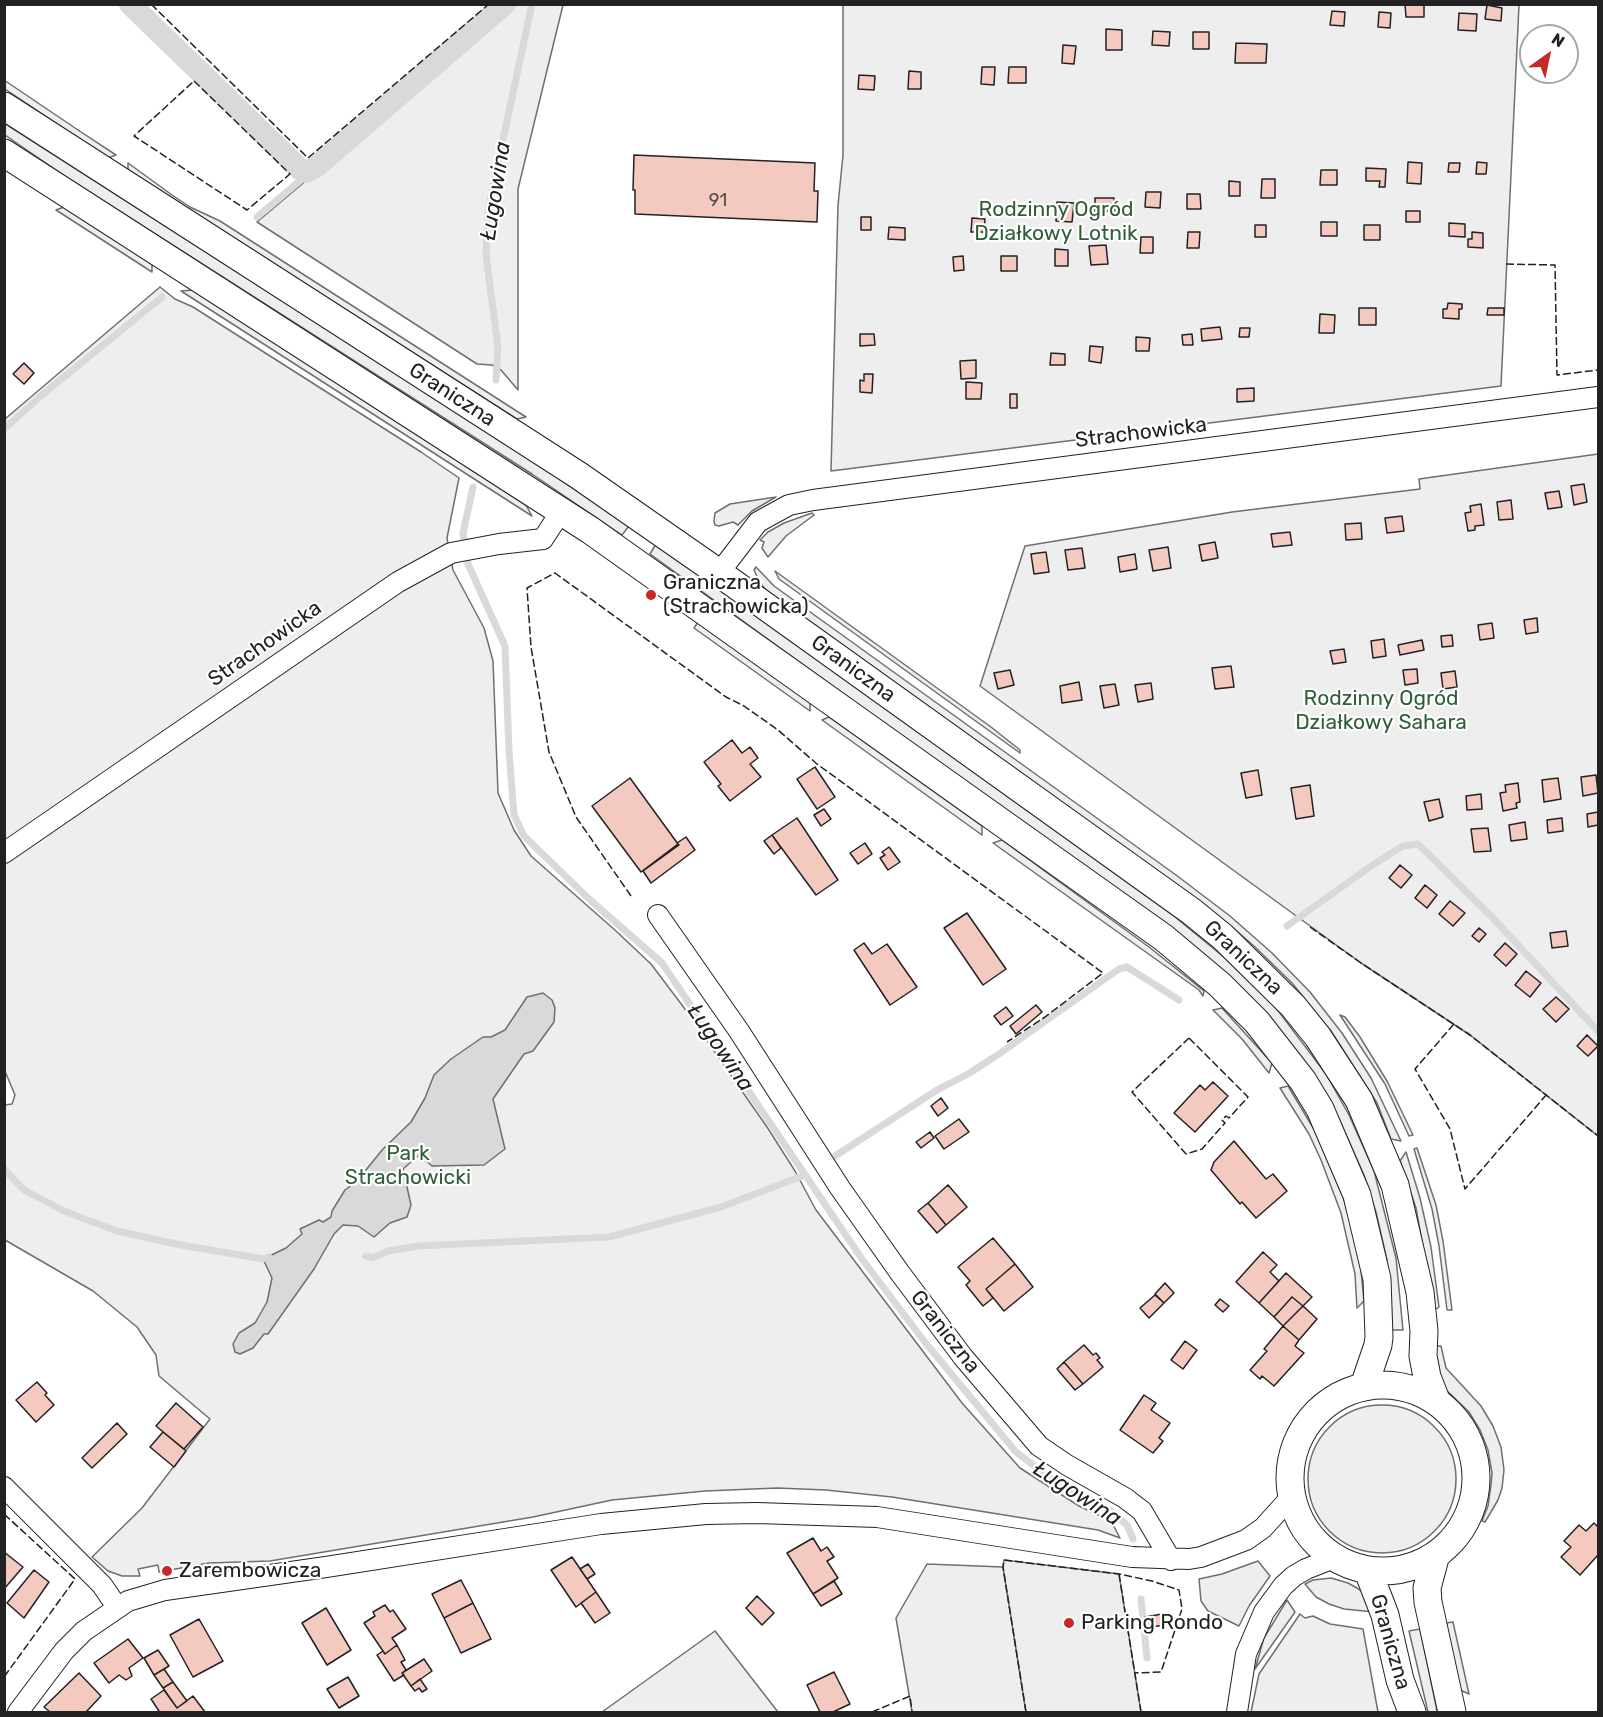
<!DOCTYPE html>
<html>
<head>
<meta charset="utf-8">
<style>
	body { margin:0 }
	#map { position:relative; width:1603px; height:1717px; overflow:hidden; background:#fff; font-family:Rubik,sans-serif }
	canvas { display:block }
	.frame { position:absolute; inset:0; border:6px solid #222; pointer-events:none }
	.north { position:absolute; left:1519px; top:24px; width:60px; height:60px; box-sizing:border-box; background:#fff; border:2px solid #a7a7a7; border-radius:50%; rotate:33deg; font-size:16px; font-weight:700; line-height:24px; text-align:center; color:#222 }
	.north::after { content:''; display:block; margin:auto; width:21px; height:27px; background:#c62828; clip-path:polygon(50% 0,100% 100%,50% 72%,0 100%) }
</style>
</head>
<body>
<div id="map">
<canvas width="1603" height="1717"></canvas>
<div class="frame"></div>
<div class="north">N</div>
</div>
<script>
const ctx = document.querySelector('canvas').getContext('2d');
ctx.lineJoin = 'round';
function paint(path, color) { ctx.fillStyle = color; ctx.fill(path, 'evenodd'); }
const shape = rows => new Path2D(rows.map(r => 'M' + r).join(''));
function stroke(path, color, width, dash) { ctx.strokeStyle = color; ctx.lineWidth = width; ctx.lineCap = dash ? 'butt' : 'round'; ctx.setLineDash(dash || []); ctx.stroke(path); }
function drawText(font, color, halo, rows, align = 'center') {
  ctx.font = font + ' Rubik,sans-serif'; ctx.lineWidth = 4.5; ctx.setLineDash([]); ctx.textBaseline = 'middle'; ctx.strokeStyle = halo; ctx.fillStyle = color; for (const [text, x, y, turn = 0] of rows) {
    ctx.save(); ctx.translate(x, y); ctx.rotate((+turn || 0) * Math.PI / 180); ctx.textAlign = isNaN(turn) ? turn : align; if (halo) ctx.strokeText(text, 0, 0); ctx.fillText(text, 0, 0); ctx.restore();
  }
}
const green = shape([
	[510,5,563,5,518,189,518,390,501,370,492,365,477,364,257,222,512,7,510,5],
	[843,5,1519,5,1501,386,831,471,838,205,843,155,843,5],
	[4,80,78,130,116,155,108,158,5,89,4,80],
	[4,123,522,454,629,526,622,535,532,474,72,181,5,135,4,123],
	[128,163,172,195,190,207,220,221,526,417,517,419,188,209,128,171,128,163],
	[64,207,152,263,152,272,56,210,64,207],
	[160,287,175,299,193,307,421,452,459,478,447,538,453,570,484,628,493,661,498,793,514,830,531,856,616,931,651,964,682,1005,767,1127,795,1171,816,1210,962,1403,1020,1468,1079,1506,1111,1521,1120,1538,1098,1530,892,1497,826,1490,777,1488,705,1491,612,1500,533,1517,270,1561,209,1563,159,1572,158,1565,138,1569,140,1576,122,1576,108,1571,92,1557,142,1508,210,1419,159,1376,156,1355,137,1327,93,1291,5,1240,4,1105,12,1104,15,1095,4,1069,5,419,160,287],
	[193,290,526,505,532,516,181,291,193,290],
	[1598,454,1598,1136,1470,1035,1361,963,980,686,1025,546,1232,512,1420,489,1419,479,1598,454],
	[776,497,752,511,738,525,733,522,719,526,715,525,714,521,715,513,730,504,776,497],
	[812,513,814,515,786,536,768,557,762,548,764,542,760,540,768,532,784,523,812,513],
	[656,544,1175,917,1225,958,1276,1008,1326,1074,1349,1115,1374,1171,1396,1258,1403,1330,1392,1330,1391,1298,1387,1260,1376,1212,1364,1175,1340,1121,1302,1059,851,699,650,554,656,544],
	[756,567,774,586,1176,875,1230,916,1272,953,1310,992,1342,1033,1371,1078,1401,1141,1391,1139,1377,1103,1331,1031,1292,983,1254,946,1232,927,1003,760,768,592,760,583,754,570,756,567],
	[775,571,991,727,1020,750,1020,753,779,579,775,571],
	[698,622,810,702,810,711,694,628,698,622],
	[829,717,982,826,982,835,822,720,829,717],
	[1002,840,1149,947,1204,991,1203,996,1199,990,993,843,1002,840],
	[1222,1008,1272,1063,1269,1073,1242,1039,1213,1010,1222,1008],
	[1340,1015,1345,1017,1360,1037,1387,1081,1413,1135,1409,1136,1385,1084,1340,1015],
	[1288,1086,1315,1131,1343,1197,1353,1231,1361,1270,1364,1301,1357,1308,1355,1274,1341,1213,1321,1160,1309,1134,1280,1088,1288,1086],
	[1417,1148,1436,1205,1443,1241,1452,1310,1447,1310,1439,1246,1432,1209,1414,1149,1417,1148],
	[1406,1152,1420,1198,1431,1247,1439,1307,1436,1309,1431,1306,1426,1264,1416,1208,1400,1161,1406,1152],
	[1432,1346,1441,1346,1446,1368,1481,1406,1493,1426,1501,1447,1504,1470,1502,1488,1498,1500,1485,1522,1482,1521,1488,1506,1491,1485,1492,1473,1488,1450,1480,1430,1469,1412,1442,1386,1432,1346],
	'1308 1479a74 74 0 1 1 148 0a74 74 0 1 1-148 0Z',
	[1258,1561,1270,1576,1249,1606,1239,1626,1208,1611,1201,1601,1199,1579,1222,1574,1258,1561],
	[927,1564,1003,1567,1026,1712,912,1712,896,1618,927,1564],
	[1331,1578,1348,1583,1357,1588,1365,1594,1374,1612,1344,1609,1329,1604,1316,1597,1305,1584,1313,1580,1331,1578],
	[1287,1600,1295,1612,1255,1669,1264,1638,1287,1600],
	[1300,1614,1305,1618,1313,1616,1330,1624,1363,1629,1378,1712,1251,1712,1259,1674,1300,1614],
	[1453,1622,1469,1694,1460,1690,1446,1623,1453,1622],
	[1420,1629,1436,1706,1437,1712,1428,1712,1409,1631,1420,1629],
	[715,1631,778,1712,602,1712,715,1631]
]);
paint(green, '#eee');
stroke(green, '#6f6f6f', 1.5);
const parking = shape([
	[1004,1560,1119,1574,1141,1712,1026,1712,1003,1567,1004,1560]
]);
paint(parking, '#ededed');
stroke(parking, '#6f6f6f', 1.5);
const water = shape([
	[543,993,552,1000,555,1008,554,1022,533,1051,524,1054,493,1099,505,1149,484,1165,432,1166,419,1155,403,1169,411,1205,407,1217,390,1223,374,1237,358,1226,343,1225,334,1234,314,1269,268,1334,264,1334,253,1348,240,1354,235,1352,233,1344,239,1333,255,1323,267,1302,272,1278,263,1259,286,1248,302,1234,300,1229,319,1220,323,1222,331,1217,332,1211,345,1190,356,1182,383,1149,411,1122,425,1098,434,1075,451,1059,483,1037,491,1037,505,1030,527,997,543,993]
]);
paint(water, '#d9d9d9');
stroke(water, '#6f6f6f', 1.5);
stroke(shape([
	[257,217,301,180,306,172],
	[496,380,498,347,486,255,488,210,532,4],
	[4,429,42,395,162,297],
	[473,487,463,533,468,564,505,646,509,751,514,815,524,836,588,898,662,963,862,1259,924,1341,1016,1452,1054,1481,1108,1509,1127,1525,1133,1539],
	[1287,926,1374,864,1403,846,1418,844,1491,916,1598,1031],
	[835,1156,937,1090,968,1074,999,1054,1119,969,1127,967,1179,1000],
	[4,1169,24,1190,64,1211,117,1231,176,1244,263,1259,269,1257],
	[366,1256,372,1258,388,1251,418,1246,609,1237,721,1207,805,1175],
	[1141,1599,1147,1658]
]), '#d9d9d9', 7);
stroke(shape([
	[130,4,301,170,306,172,316,167,505,4]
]), '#d9d9d9', 22);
const building = shape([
	[1405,4,1424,4,1424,17,1406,17,1405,4],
	[1487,5,1502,8,1501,21,1485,19,1487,5],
	[1332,11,1345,12,1344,26,1330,25,1332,11],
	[1379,12,1391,13,1390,28,1378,27,1379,12],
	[1459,13,1477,14,1476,31,1458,30,1459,13],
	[1106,29,1122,30,1122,50,1106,50,1106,29],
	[1153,31,1170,32,1169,46,1152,45,1153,31],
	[1193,32,1209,32,1209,49,1193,49,1193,32],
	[1236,43,1267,44,1266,63,1235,63,1236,43],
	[1063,45,1076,46,1074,64,1062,63,1063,45],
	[982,67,995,67,994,85,981,84,982,67],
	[1009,67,1026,67,1026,83,1008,83,1009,67],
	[909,71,921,72,921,89,908,89,909,71],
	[859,75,875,76,874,90,858,89,859,75],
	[634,155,815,163,814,191,818,191,817,222,635,214,635,190,633,190,634,155],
	[1408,162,1422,163,1421,184,1407,183,1408,162],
	[1477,162,1487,163,1486,174,1476,174,1477,162],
	[1449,163,1460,163,1459,172,1448,172,1449,163],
	[1366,168,1386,169,1385,187,1379,187,1380,181,1366,181,1366,168],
	[1321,170,1337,170,1337,185,1320,185,1321,170],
	[1262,179,1275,179,1275,198,1261,198,1262,179],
	[1229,181,1240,182,1240,196,1229,196,1229,181],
	[1146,192,1161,192,1160,208,1145,207,1146,192],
	[1187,194,1200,194,1201,209,1187,209,1187,194],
	[1095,198,1114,198,1115,211,1095,211,1095,198],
	[1057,202,1074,203,1072,222,1056,221,1057,202],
	[1406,211,1420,211,1420,222,1406,222,1406,211],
	[861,217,871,217,871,230,861,230,861,217],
	[972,218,985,219,984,232,971,232,972,218],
	[1321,222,1337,222,1337,236,1321,236,1321,222],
	[1449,223,1465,224,1465,237,1449,236,1449,223],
	[1255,225,1266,225,1266,237,1255,237,1255,225],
	[1364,225,1380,225,1380,240,1364,240,1364,225],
	[889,227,905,228,905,240,888,239,889,227],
	[1188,232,1200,232,1199,248,1187,248,1188,232],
	[1472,232,1483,233,1483,248,1468,247,1468,239,1472,239,1472,232],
	[1141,237,1153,237,1153,253,1140,253,1141,237],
	[1106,245,1108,264,1091,265,1089,246,1106,245],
	[1055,249,1068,250,1068,266,1055,266,1055,249],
	[963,256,964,270,954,271,953,257,963,256],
	[1001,256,1017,256,1017,271,1001,271,1001,256],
	[1448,303,1462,304,1462,309,1459,309,1459,319,1443,318,1443,309,1447,309,1448,303],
	[1359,308,1376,308,1376,325,1359,325,1359,308],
	[1488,308,1504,308,1504,315,1487,315,1488,308],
	[1320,314,1335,315,1334,333,1319,333,1320,314],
	[1220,327,1222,339,1202,341,1201,329,1220,327],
	[1240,328,1250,328,1249,337,1239,337,1240,328],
	[860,334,874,334,875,345,860,346,860,334],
	[1192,334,1193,345,1183,345,1182,335,1192,334],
	[1136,337,1150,338,1149,351,1136,351,1136,337],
	[1090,346,1103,347,1101,363,1089,361,1090,346],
	[1051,353,1065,354,1065,365,1050,365,1051,353],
	[976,360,976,378,961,379,960,361,976,360],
	[24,363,34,373,24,384,13,374,24,363],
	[864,374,873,374,872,393,860,392,860,380,864,381,864,374],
	[966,382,982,383,981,399,966,399,966,382],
	[1254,388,1254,401,1237,402,1237,389,1254,388],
	[1010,394,1017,394,1017,408,1010,408,1010,394],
	[1584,484,1587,502,1574,505,1571,486,1584,484],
	[1559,491,1562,507,1548,509,1545,493,1559,491],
	[1511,500,1513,519,1499,520,1497,502,1511,500],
	[1481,504,1484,525,1475,526,1475,530,1468,531,1465,513,1471,512,1470,506,1481,504],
	[1402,516,1404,531,1387,533,1385,518,1402,516],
	[1361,523,1362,539,1346,540,1345,524,1361,523],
	[1290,532,1292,545,1273,547,1271,534,1290,532],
	[1215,542,1218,558,1202,561,1199,545,1215,542],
	[1168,547,1171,568,1153,571,1149,550,1168,547],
	[1082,548,1085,568,1068,570,1065,550,1082,548],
	[1046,552,1049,572,1034,574,1031,554,1046,552],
	[1135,554,1137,569,1120,572,1118,557,1135,554],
	[1537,618,1538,632,1526,634,1524,620,1537,618],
	[1492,623,1494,638,1480,640,1478,625,1492,623],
	[1452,635,1453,646,1442,647,1441,636,1452,635],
	[1384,639,1386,656,1373,658,1371,641,1384,639],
	[1422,640,1424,650,1400,655,1398,645,1422,640],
	[1344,649,1346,662,1333,664,1330,651,1344,649],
	[1231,666,1234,687,1215,689,1212,668,1231,666],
	[1417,669,1418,683,1405,685,1403,670,1417,669],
	[1010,670,1014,685,998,689,994,673,1010,670],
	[1455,671,1457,687,1443,689,1441,673,1455,671],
	[1079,682,1082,700,1062,703,1060,686,1079,682],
	[1151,683,1153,699,1138,702,1135,685,1151,683],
	[1115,684,1119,705,1104,708,1100,686,1115,684],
	[732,740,742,753,750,747,758,758,750,764,761,777,730,801,718,786,721,784,704,762,732,740],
	[815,767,835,797,817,809,797,779,815,767],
	[1258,770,1262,795,1246,798,1241,773,1258,770],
	[1596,775,1598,793,1583,796,1581,777,1596,775],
	[630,778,678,844,641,872,592,806,630,778],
	[1558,778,1561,799,1544,802,1542,780,1558,778],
	[1518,783,1520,802,1516,803,1517,808,1503,811,1500,793,1506,792,1505,785,1518,783],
	[1310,785,1314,816,1296,819,1291,788,1310,785],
	[1481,794,1482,809,1467,810,1466,796,1481,794],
	[1439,799,1443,817,1429,821,1424,802,1439,799],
	[824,809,831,819,821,826,814,815,824,809],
	[1598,812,1598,825,1588,827,1587,814,1598,812],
	[797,818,838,880,816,895,772,835,797,818],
	[1562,818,1563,831,1548,833,1547,820,1562,818],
	[1525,822,1527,839,1511,841,1509,825,1525,822],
	[1488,828,1491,851,1474,852,1471,829,1488,828],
	[772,835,781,848,774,854,764,841,772,835],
	[686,837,695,850,651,883,643,871,679,845,677,843,686,837],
	[865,843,872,854,858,864,850,853,865,843],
	[889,847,900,862,888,870,880,858,885,855,882,852,889,847],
	[1400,865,1412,875,1401,888,1389,878,1400,865],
	[1425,885,1437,895,1427,908,1415,898,1425,885],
	[1450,901,1465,913,1453,926,1439,914,1450,901],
	[967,913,1006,969,983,985,944,928,967,913],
	[1479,928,1486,934,1479,942,1472,936,1479,928],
	[1566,931,1568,946,1552,948,1550,933,1566,931],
	[864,943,872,954,887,944,917,987,890,1005,854,950,864,943],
	[1505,943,1517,954,1506,966,1494,955,1505,943],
	[1526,971,1541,983,1530,997,1515,985,1526,971],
	[1556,997,1569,1009,1556,1022,1543,1009,1556,997],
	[1036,1005,1042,1012,1016,1034,1010,1026,1036,1005],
	[1006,1007,1013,1016,1001,1025,994,1016,1006,1007],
	[1587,1035,1598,1046,1588,1056,1577,1046,1587,1035],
	[1213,1082,1228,1096,1195,1132,1174,1113,1200,1085,1205,1090,1213,1082],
	[941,1098,948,1108,938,1116,931,1106,941,1098],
	[959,1119,969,1132,944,1149,935,1136,959,1119],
	[930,1132,934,1138,921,1148,916,1142,930,1132],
	[1234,1141,1266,1179,1273,1174,1287,1191,1256,1218,1242,1202,1240,1204,1211,1170,1214,1162,1234,1141],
	[948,1185,967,1207,946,1225,928,1203,948,1185],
	[928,1203,946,1225,937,1233,918,1211,928,1203],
	[993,1238,1015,1264,986,1289,993,1298,983,1306,966,1285,970,1281,958,1267,993,1238],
	[1263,1252,1277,1265,1270,1272,1279,1281,1259,1303,1236,1282,1263,1252],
	[1015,1264,1033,1287,1004,1311,986,1289,1015,1264],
	[1286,1273,1312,1297,1303,1306,1292,1297,1274,1317,1259,1303,1286,1273],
	[1165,1283,1174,1293,1164,1303,1155,1294,1165,1283],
	[1155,1295,1164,1303,1149,1318,1140,1308,1155,1295],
	[1292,1297,1303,1306,1283,1326,1274,1317,1292,1297],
	[1220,1299,1229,1306,1223,1312,1215,1305,1220,1299],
	[1303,1306,1317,1319,1299,1340,1283,1326,1303,1306],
	[1283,1326,1299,1340,1295,1346,1304,1353,1274,1386,1262,1376,1260,1379,1250,1370,1267,1351,1264,1349,1283,1326],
	[1185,1341,1197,1350,1183,1369,1171,1360,1185,1341],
	[1084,1345,1093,1355,1096,1353,1100,1358,1097,1360,1103,1367,1083,1384,1064,1362,1084,1345],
	[1064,1362,1083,1384,1075,1390,1057,1369,1064,1362],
	[37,1382,47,1393,45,1395,54,1405,36,1422,16,1400,37,1382],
	[1144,1395,1156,1403,1151,1410,1170,1423,1159,1438,1163,1441,1153,1453,1120,1430,1144,1395],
	[176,1403,203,1427,184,1449,156,1426,176,1403],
	[117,1423,127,1434,92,1468,82,1458,117,1423],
	[163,1432,186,1451,174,1467,150,1447,163,1432],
	[1594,1523,1598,1527,1598,1555,1580,1575,1561,1557,1571,1547,1564,1541,1579,1525,1586,1531,1594,1523],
	[813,1538,821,1551,827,1547,834,1557,827,1561,838,1578,813,1594,787,1553,813,1538],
	[4,1552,23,1567,4,1589,4,1552],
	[572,1557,596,1592,576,1607,551,1570,572,1557],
	[588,1564,595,1574,587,1579,580,1569,588,1564],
	[34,1570,49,1582,24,1618,7,1603,34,1570],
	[461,1580,473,1603,444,1618,432,1594,461,1580],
	[834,1581,842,1594,821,1606,813,1594,834,1581],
	[596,1592,610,1613,595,1623,581,1603,596,1592],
	[757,1596,774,1613,762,1625,746,1608,757,1596],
	[473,1603,491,1639,461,1653,444,1618,473,1603],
	[385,1605,390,1612,393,1610,406,1629,392,1638,397,1645,385,1654,364,1623,375,1616,373,1612,385,1605],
	[326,1608,351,1650,327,1665,302,1623,326,1608],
	[1162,1614,1164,1625,1146,1628,1145,1617,1162,1614],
	[199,1619,223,1661,193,1677,170,1635,199,1619],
	[128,1639,143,1658,129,1668,132,1676,126,1680,119,1675,109,1683,94,1663,128,1639],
	[397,1645,405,1660,401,1662,406,1670,402,1673,404,1675,394,1681,377,1655,383,1651,385,1654,397,1645],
	[158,1650,169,1666,154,1675,144,1658,158,1650],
	[424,1659,432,1671,411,1686,402,1673,424,1659],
	[164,1669,173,1682,163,1688,154,1675,164,1669],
	[834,1672,850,1704,833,1712,820,1712,807,1685,834,1672],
	[79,1673,101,1696,86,1712,50,1712,44,1707,79,1673],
	[348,1677,359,1696,339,1708,327,1689,348,1677],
	[420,1679,427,1689,422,1692,419,1688,415,1691,411,1686,420,1679],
	[173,1682,187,1701,177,1708,163,1688,173,1682],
	[164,1690,177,1708,193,1696,205,1712,157,1712,159,1711,151,1699,164,1690]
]);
paint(building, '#f3c9c0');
stroke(building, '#222', 1.5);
const street = shape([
	[719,573,758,522,789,505,813,500,1598,397],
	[4,853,398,582,451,553,499,544,543,539,562,510],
	[658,915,739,1031,840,1188,900,1273,963,1357,1039,1446,1067,1465,1125,1498,1142,1511,1171,1560],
	[4,1487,102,1585,117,1607],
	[18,1712,64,1651,84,1631,128,1601,165,1590,326,1567,601,1524,706,1514,757,1513,877,1517,1132,1557,1189,1559,1201,1557,1246,1540,1263,1528,1291,1497],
	[1237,1712,1246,1654,1264,1612,1283,1586,1294,1576,1306,1569,1334,1558]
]);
const secondary = shape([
	[4,106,578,475,719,573,1191,911,1223,937,1293,1006,1318,1037,1359,1100,1395,1185,1420,1292,1424,1331,1423,1356,1427,1377,1436,1400],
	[4,153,590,530,1164,938,1220,985,1257,1022,1303,1081,1320,1109,1357,1195,1377,1279,1379,1337,1378,1345,1364,1386],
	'1290 1478a93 93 0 1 1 186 0a93 93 0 1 1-186 0Z',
	[1435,1558,1427,1588,1428,1602,1452,1712],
	[1368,1571,1385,1615,1400,1680,1412,1712]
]);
stroke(street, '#222', 22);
stroke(secondary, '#222', 29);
stroke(street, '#fff', 20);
stroke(secondary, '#fff', 27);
stroke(shape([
	[151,4,308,158,489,4],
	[194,81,290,174,247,210,134,136,194,81],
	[1506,264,1555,265,1557,375,1598,370],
	[631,896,576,817,549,752,531,647,527,588,555,573,726,697,744,706,778,730,817,764,1103,973,1045,1017,1007,1042],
	[1310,927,1361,963,1470,1035,1598,1136],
	[1454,1024,1415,1069,1450,1129,1465,1189,1547,1094],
	[1189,1038,1248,1097,1229,1118,1226,1116,1222,1120,1225,1123,1202,1149,1186,1154,1132,1092,1189,1038],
	[4,1514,75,1579,4,1677],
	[1119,1574,1141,1712],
	[872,1712,910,1696,912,1712],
	[1026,1712,1003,1567,1004,1560,1119,1574,1152,1581,1179,1590,1182,1609,1161,1672,1135,1673]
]), '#222', 1.5, [8, 3]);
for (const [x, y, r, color] of [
	[651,595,6,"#c62828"],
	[167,1571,6,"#c62828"],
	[1069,1623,6,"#c62828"]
]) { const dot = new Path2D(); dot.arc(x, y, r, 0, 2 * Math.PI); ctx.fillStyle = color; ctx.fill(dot); stroke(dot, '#fff', 2); }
drawText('18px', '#564c4a', null, [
	["91",718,201]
]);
drawText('21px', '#2f5e38', '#fff', [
	["Rodzinny Ogród",1056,210],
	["Działkowy Lotnik",1056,234],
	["Rodzinny Ogród",1381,699],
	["Działkowy Sahara",1381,723],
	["Park",408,1154],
	["Strachowicki",408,1178]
]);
drawText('21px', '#222', '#fff', [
	["Graniczna",452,395,33],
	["Strachowicka",1141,433,-7],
	["Strachowicka",265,644,-35],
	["Graniczna",853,669,36],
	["Graniczna",1243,958,43],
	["Graniczna",945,1332,52],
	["Graniczna",1390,1642,74]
]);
drawText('21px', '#222', '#fff', [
	["Graniczna",663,583],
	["(Strachowicka)",663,607],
	["Zarembowicza",179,1571],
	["Parking Rondo",1081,1623]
], 'left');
drawText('italic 22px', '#222', '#fff', [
	["Ługowina",496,191,-81],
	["Ługowina",720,1048,56],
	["Ługowina",1077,1494,33]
]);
</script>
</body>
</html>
